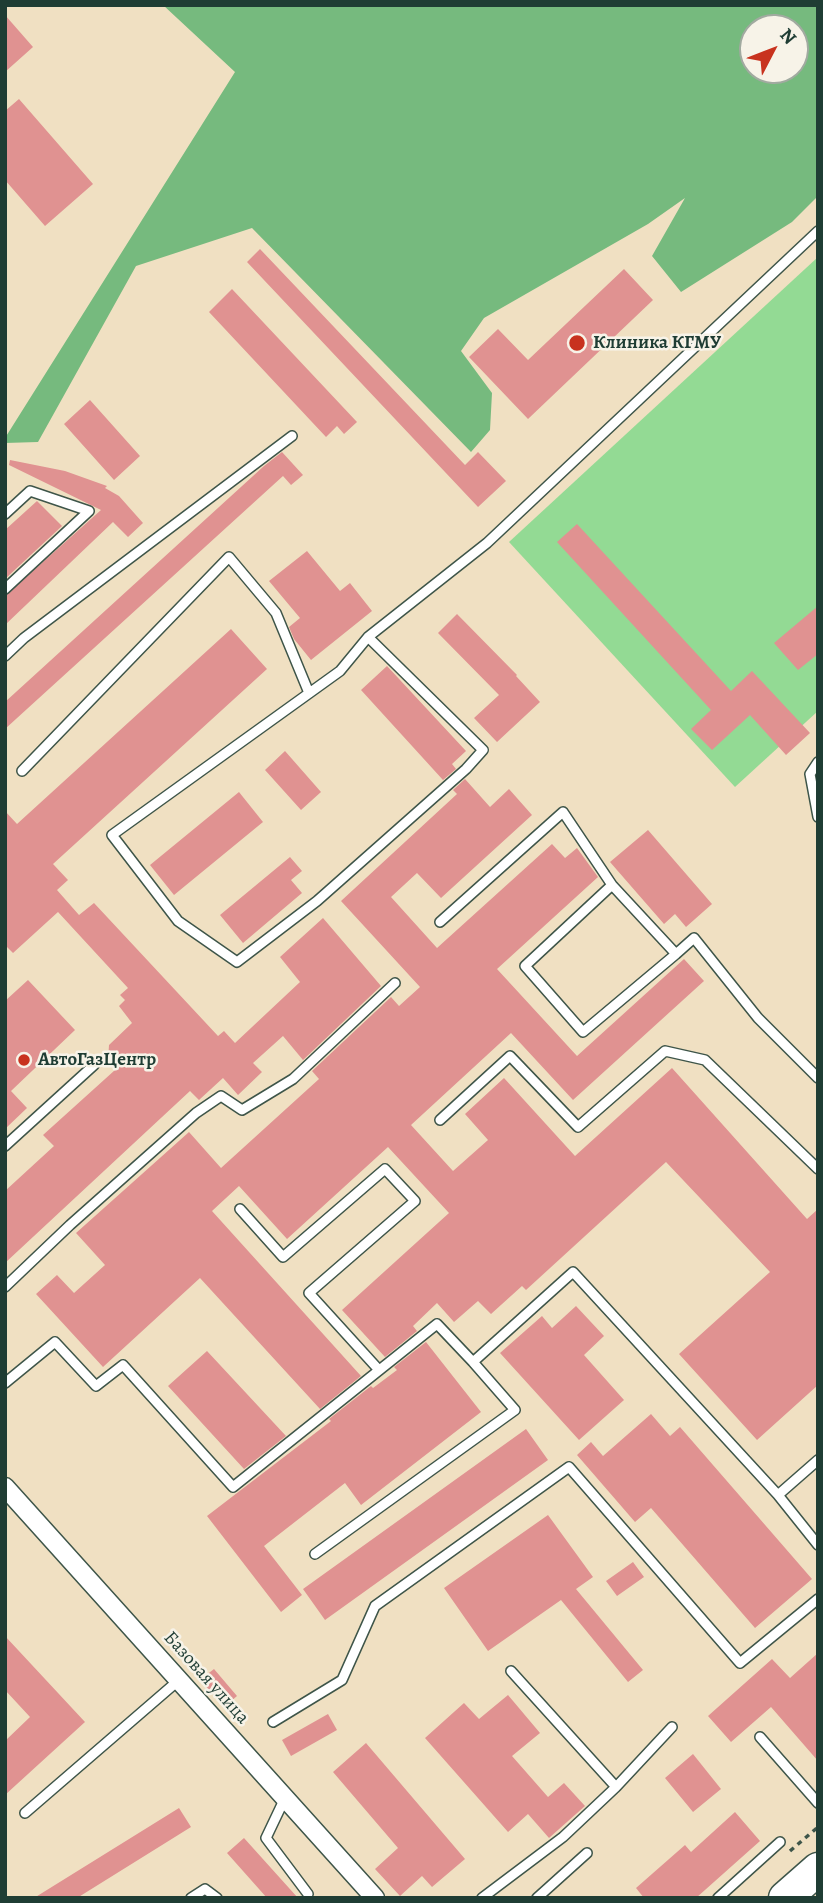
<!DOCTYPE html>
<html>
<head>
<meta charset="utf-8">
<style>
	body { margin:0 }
	#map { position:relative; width:823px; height:1903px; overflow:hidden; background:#f0e0c2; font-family:Alegreya,serif }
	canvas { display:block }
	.frame { position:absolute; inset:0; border:7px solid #1f3d34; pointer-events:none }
	.north { position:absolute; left:739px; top:14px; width:70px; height:70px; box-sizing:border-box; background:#f7f3e8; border:2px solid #a1aaa0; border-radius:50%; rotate:48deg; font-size:19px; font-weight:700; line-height:28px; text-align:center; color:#1f3d34 }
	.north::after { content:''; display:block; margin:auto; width:24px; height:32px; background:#c8321e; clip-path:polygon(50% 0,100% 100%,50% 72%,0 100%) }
</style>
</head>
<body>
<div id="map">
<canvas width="823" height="1903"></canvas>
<div class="frame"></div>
<div class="north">N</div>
</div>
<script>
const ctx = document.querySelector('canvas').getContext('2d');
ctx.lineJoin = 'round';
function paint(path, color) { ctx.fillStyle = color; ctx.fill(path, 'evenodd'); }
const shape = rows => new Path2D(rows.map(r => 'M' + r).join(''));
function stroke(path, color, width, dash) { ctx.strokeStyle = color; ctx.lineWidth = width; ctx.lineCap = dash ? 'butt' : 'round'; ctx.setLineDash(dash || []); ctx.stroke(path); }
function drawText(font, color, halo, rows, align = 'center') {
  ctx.font = font + ' Alegreya,serif'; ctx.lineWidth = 5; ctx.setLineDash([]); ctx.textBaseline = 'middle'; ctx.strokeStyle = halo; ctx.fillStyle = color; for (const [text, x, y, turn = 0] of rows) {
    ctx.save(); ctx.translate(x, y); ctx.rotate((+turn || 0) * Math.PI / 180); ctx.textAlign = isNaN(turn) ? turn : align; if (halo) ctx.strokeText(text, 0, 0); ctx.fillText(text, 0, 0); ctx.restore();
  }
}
paint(shape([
	[818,257,818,711,735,787,509,542]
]), '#93da94');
paint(shape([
	[163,5,818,5,818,196,792,222,681,292,652,256,685,198,648,224,484,318,461,351,492,393,490,430,471,452,252,228,136,266,38,442,5,443,5,438,235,72],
	[753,28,795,28,795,70,753,70]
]), '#76ba7e');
paint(shape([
	[5,15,33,47,5,72],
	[19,99,93,184,45,226,5,180,5,111],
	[260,249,465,465,478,452,506,481,478,507,247,262],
	[624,269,653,300,528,419,469,357,498,329,528,360],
	[232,289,357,422,344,434,337,426,326,437,209,312],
	[90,400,140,456,114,480,64,424],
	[282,452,303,475,291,485,283,476,5,729,5,702,264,466],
	[10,460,65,471,107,486,105,488,119,496,143,523,128,537,113,522,5,625,5,596,101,510,9,465],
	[37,501,62,526,5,579,5,530],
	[577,524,731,691,752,671,810,733,786,755,750,715,712,750,691,729,711,710,557,542],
	[307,551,340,591,350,583,372,611,311,660,294,639,289,627,300,618,269,581],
	[818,606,818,654,798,670,774,643],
	[457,614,517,675,516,676,540,702,497,742,474,718,499,695,438,633],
	[231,629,267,669,53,864,68,880,57,890,79,915,94,903,218,1036,224,1031,235,1043,300,982,280,957,323,918,381,986,303,1060,283,1036,253,1063,262,1072,238,1095,223,1078,199,1100,190,1091,5,1263,5,1191,54,1146,43,1135,115,1070,108,1061,109,1045,132,1023,119,1006,125,1000,120,995,128,988,58,912,13,953,5,945,5,811,17,824],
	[387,666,466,751,452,764,456,769,443,780,361,690],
	[285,751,321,792,301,810,265,770],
	[465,779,490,807,509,789,532,815,441,898,417,873,391,897,437,948,552,844,565,858,577,848,598,877,497,969,577,1056,684,959,704,981,573,1100,511,1033,411,1125,453,1171,488,1140,465,1114,504,1078,575,1156,672,1068,807,1219,818,1209,818,1385,757,1440,679,1354,770,1272,666,1162,526,1290,522,1286,491,1314,478,1301,454,1322,437,1303,413,1326,417,1331,385,1357,342,1310,449,1213,388,1147,287,1239,239,1186,212,1211,361,1376,320,1409,200,1278,103,1367,36,1294,57,1275,74,1293,105,1265,76,1233,189,1132,221,1168,319,1079,312,1071,391,997,399,1006,420,987,341,901,457,794,453,790],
	[239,792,263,822,174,895,150,865],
	[648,830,712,904,686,927,675,914,664,924,610,862],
	[290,857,302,871,291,880,302,893,243,943,220,915],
	[28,980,75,1030,11,1091,27,1108,5,1129,5,1001],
	[576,1306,604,1336,584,1355,624,1400,579,1440,500,1353,542,1316,552,1328],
	[426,1342,481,1412,361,1505,345,1483,264,1546,302,1595,281,1612,207,1516,331,1421,329,1419,371,1386,373,1388,397,1370,394,1367],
	[207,1351,286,1436,244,1469,168,1386],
	[651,1414,670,1436,680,1427,812,1579,755,1628,651,1508,635,1522,577,1455,591,1442,603,1456],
	[526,1429,548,1460,325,1620,303,1589],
	[548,1515,593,1577,576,1589,643,1670,628,1682,561,1600,488,1651,444,1588],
	[633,1562,644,1577,617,1596,606,1581],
	[5,1636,85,1722,5,1795,5,1741,30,1717,5,1690],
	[818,1653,818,1761,771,1707,731,1742,708,1716,772,1659,790,1678],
	[214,1669,237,1696,224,1707,200,1680],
	[508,1695,540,1733,512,1756,548,1797,564,1783,585,1806,549,1838,528,1814,508,1832,425,1738,464,1703,479,1719],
	[328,1714,337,1730,291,1756,282,1740],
	[366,1743,465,1859,432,1887,422,1876,400,1896,375,1869,398,1848,333,1772],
	[693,1754,721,1789,693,1812,665,1778],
	[179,1808,191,1827,77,1898,34,1898],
	[735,1812,760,1841,696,1898,644,1898,636,1888,685,1845,691,1852],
	[244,1838,298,1898,267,1898,227,1853]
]), '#e09291');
const lane = shape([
	[5,514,30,491,89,511,5,589],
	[368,637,483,750,466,769,317,901,237,962,178,921,112,835,340,671,368,637,487,543,818,231],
	[5,656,24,638,292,436],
	[818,762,810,774,818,817],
	[22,771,229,557,276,613,309,693],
	[440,922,563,812,612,885],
	[676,954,612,885,525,966,583,1032,676,954,694,938,758,1018,818,1078],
	[440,1120,510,1056,578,1127,665,1051,705,1060,818,1169],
	[5,1146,94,1065],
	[240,1209,283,1257,385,1169,415,1201,309,1293,379,1370],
	[5,1287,70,1225,196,1113,221,1096,242,1110,293,1079,395,983],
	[5,1383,55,1342,96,1386,123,1365,233,1487,437,1324,473,1362,573,1272,778,1495,818,1545],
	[778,1495,818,1460],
	[315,1554,515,1410,473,1362],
	[273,1722,342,1680,375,1606,569,1467,740,1663,818,1599],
	[760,1737,818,1803],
	[616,1787,672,1727],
	[285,1798,266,1838,308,1894],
	[25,1813,179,1680],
	[191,1898,205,1889,217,1898],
	[482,1898,563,1837,616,1787,511,1671],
	[537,1898,587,1853],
	[718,1898,780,1842]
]);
const street = shape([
	[5,1487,375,1898]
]);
const highway = shape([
	[785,1898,818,1869]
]);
stroke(lane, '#3e5549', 12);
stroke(street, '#3e5549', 21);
stroke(highway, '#3e5549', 35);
stroke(shape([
	[790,1851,818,1827]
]), '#3e5549', 3.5, [5, 5]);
stroke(lane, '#fff', 9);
stroke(street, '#fff', 18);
stroke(highway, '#fff', 32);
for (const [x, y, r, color] of [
	[577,343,9,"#c8321e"],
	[24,1060,7,"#c8321e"]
]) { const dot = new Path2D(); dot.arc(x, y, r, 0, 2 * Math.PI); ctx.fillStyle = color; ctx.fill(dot); stroke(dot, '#f7f3e8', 2.5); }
drawText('bold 19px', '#1f3d34', '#f7f3e8', [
	["Клиника КГМУ",593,343],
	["АвтоГазЦентр",38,1060]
], 'left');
drawText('19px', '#1f3d34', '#f7f3e8', [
	["Базовая улица",206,1678,48]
]);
</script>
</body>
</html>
